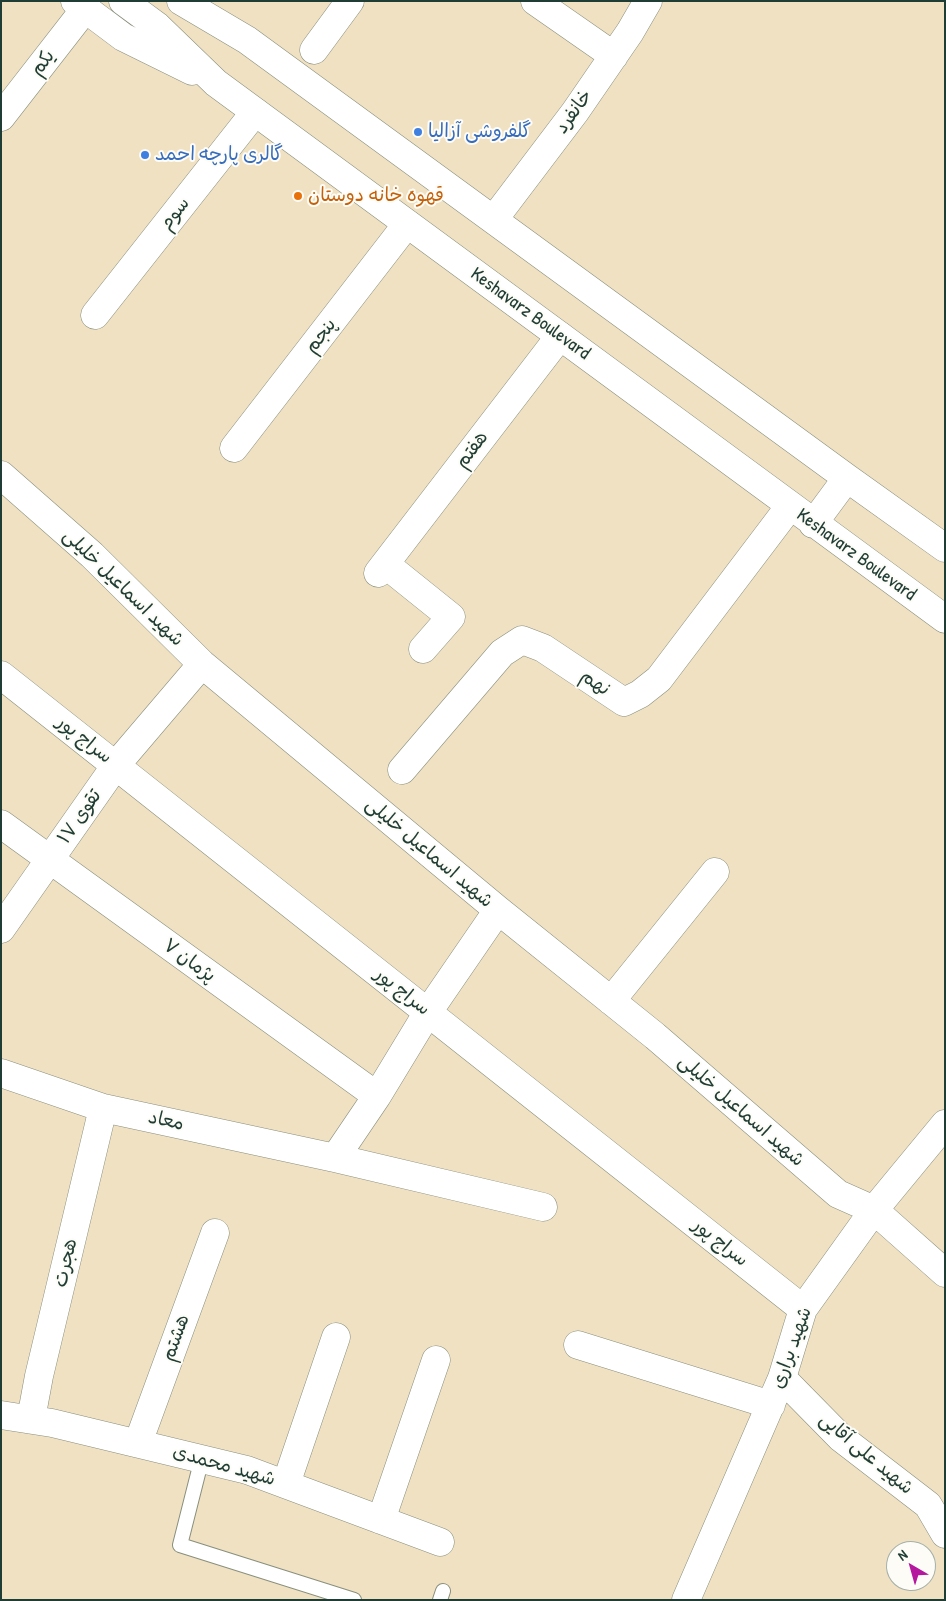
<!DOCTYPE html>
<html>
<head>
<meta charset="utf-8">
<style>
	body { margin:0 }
	#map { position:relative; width:946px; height:1601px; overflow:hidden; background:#f0e1c3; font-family:"Patrick Hand",sans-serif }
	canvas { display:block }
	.frame { position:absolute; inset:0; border:2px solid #1f3d34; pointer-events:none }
	.north { position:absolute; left:886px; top:1541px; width:50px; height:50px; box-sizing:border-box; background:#fdfcf7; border:1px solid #a4b0a9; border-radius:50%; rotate:322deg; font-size:14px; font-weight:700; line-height:20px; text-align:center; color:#1f3d34 }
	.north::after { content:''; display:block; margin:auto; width:18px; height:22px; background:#b5179e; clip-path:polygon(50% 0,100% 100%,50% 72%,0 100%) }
</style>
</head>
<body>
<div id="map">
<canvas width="946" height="1601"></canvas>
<div class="frame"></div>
<div class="north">N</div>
</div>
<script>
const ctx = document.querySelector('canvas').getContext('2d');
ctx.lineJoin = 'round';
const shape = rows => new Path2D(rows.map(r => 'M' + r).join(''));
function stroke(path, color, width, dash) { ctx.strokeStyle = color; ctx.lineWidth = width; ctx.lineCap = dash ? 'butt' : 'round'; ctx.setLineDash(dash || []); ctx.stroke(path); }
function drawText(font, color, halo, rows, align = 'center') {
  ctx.font = font + ' "Patrick Hand","Playpen Sans Arabic",sans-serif'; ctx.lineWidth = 4; ctx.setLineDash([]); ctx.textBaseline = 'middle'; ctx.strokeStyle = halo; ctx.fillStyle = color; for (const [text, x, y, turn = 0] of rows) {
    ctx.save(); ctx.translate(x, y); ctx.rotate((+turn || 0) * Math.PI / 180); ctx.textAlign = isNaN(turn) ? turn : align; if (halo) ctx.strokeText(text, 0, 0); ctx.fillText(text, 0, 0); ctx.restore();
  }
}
const lane = shape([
	[202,1458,180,1545,354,1600],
	[440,1600,443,1591]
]);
const street = shape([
	[535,1,614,56],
	[314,50,350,1],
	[1,117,85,9],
	[494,219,575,112,630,32,648,1],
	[95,315,255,112],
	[234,448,407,224],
	[1,475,92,555,202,664,498,910,655,1036,838,1194,874,1210,945,1273],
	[385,564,451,617,423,649],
	[378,573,560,336],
	[1,675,803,1309],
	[402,770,502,653,522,640,543,648,624,702,640,694,659,679,790,506],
	[1,824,377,1096],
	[1,929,116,765,202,664],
	[611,1001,715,872],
	[1,1073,103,1108,335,1158,543,1207],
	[335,1158,377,1096,428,1012,498,910],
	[578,1345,771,1405],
	[782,1378,841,1438,928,1505,945,1534],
	[1,1415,52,1423,247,1470,440,1542],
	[31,1419,39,1376,103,1108],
	[138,1443,215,1233],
	[286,1484,336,1337],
	[381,1520,436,1360],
	[686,1600,782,1378,803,1309,874,1210,945,1124]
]);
const primary = shape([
	[75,1,123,37,192,71],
	[123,1,157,26,216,83,945,619],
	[181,1,247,40,847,478,945,548],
	[813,524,847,478]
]);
stroke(lane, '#888f7c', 16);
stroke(street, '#888f7c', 29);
stroke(primary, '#888f7c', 29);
stroke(lane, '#fff', 14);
stroke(street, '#fff', 28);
stroke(primary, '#fff', 28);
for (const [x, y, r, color] of [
	[418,132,5,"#3f7fe0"],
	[145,155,5,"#3f7fe0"],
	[298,196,5,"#e8710a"]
]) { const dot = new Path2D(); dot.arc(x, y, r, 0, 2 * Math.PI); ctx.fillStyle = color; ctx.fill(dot); stroke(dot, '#fdfcf7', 2); }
drawText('19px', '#1f3d34', '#fdfcf7', [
	["یکم",43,63,-52],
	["خانفرد",574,112,-54],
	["سوم",175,214,-52],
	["Keshavarz Boulevard",530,314,36],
	["پنجم",321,336,-52],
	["هفتم",472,450,-53],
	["Keshavarz Boulevard",856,555,36],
	["شهید اسماعیل خلیلی",123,588,44],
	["نهم",595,683,34],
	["سراج پور",84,740,38],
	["تقوی ۱۷",80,817,-55],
	["شهید اسماعیل خلیلی",429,853,40],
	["پژمان ۷",189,961,36],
	["سراج پور",402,992,38],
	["شهید اسماعیل خلیلی",741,1111,41],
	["معاد",166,1121,12],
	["سراج پور",720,1243,38],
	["هجرت",66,1263,-77],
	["هشتم",176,1338,-70],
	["شهید براری",792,1348,-70],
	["شهید علی آقایی",866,1454,40],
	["شهید محمدی",224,1466,16]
]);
drawText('19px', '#366cbe', '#fdfcf7', [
	["گلفروشی آزالیا",428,132],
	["گالری پارچه احمد",155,155]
], 'left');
drawText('19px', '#c56008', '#fdfcf7', [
	["قهوه خانه دوستان",308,196]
], 'left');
</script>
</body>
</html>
